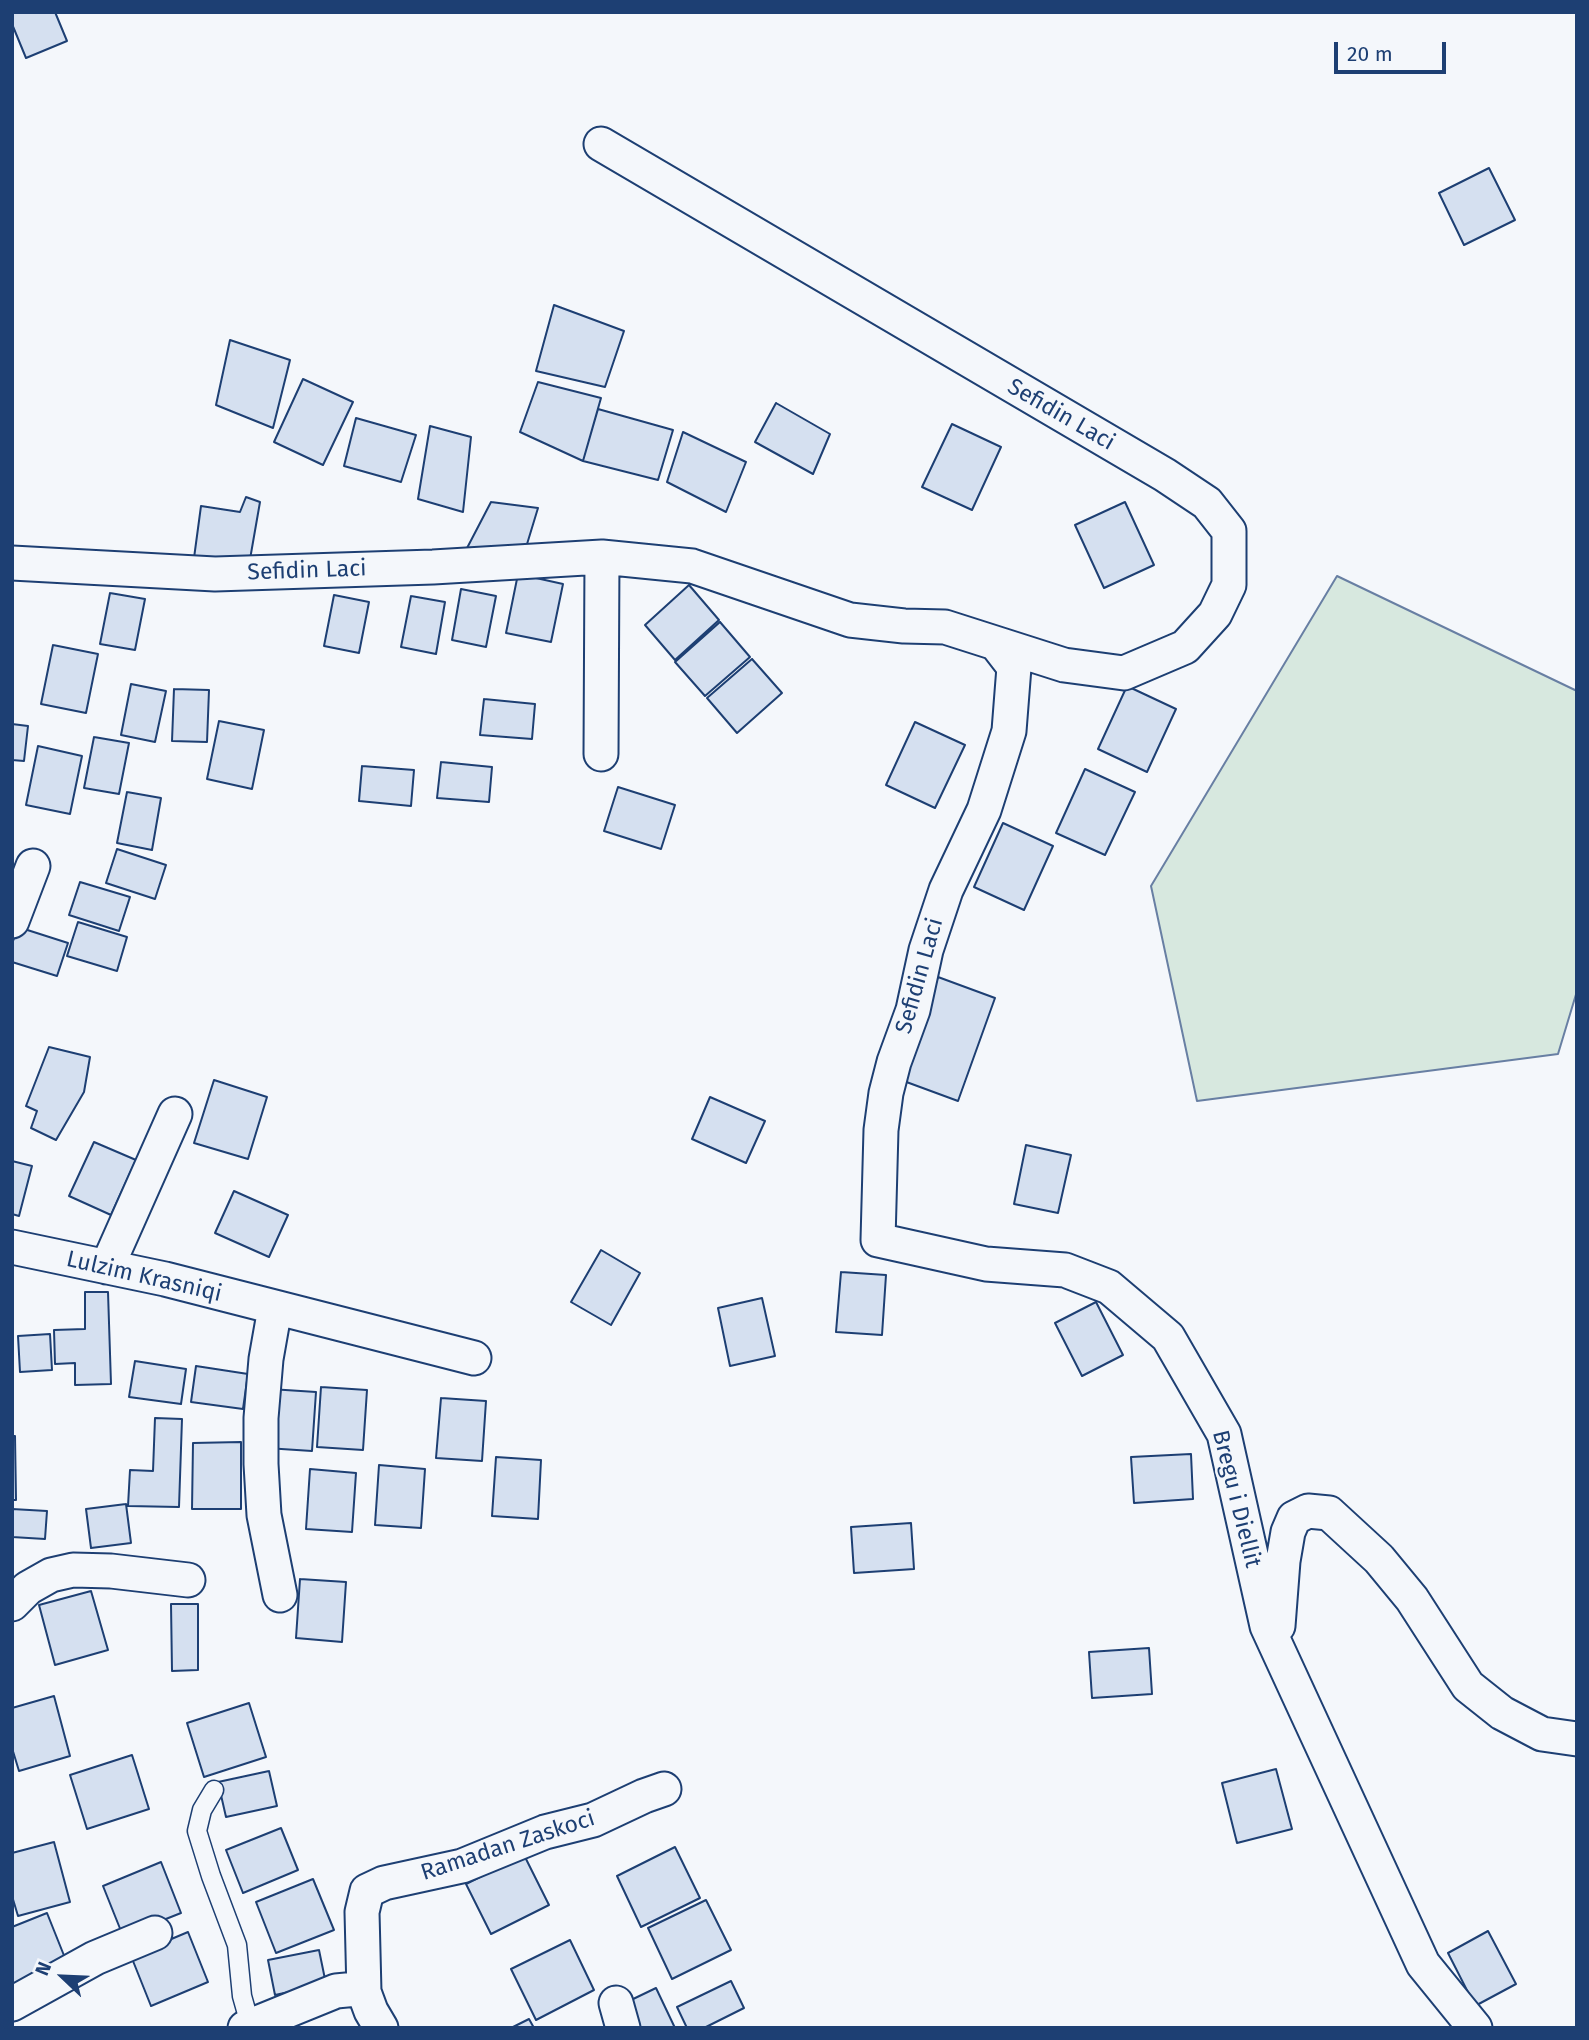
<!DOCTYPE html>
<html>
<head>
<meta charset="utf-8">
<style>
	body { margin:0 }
	#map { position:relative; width:1589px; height:2040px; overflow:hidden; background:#f4f7fb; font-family:"Fira Sans",sans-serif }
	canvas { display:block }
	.frame { position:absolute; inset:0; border:14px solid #1d3f73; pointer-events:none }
	.north { position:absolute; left:28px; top:1942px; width:70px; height:70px; -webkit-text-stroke:5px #f4f7fb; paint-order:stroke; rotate:293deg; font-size:19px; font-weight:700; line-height:28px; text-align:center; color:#1d3f73 }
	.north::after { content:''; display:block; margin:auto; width:24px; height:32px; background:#1d3f73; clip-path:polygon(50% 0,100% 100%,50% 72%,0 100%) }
	.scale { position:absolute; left:1334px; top:42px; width:112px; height:32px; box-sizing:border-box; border:4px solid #1d3f73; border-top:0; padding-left:9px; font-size:21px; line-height:24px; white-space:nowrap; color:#1d3f73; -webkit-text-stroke:5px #f4f7fb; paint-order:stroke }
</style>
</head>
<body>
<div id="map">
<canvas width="1589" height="2040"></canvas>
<div class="frame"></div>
<div class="north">N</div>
<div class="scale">20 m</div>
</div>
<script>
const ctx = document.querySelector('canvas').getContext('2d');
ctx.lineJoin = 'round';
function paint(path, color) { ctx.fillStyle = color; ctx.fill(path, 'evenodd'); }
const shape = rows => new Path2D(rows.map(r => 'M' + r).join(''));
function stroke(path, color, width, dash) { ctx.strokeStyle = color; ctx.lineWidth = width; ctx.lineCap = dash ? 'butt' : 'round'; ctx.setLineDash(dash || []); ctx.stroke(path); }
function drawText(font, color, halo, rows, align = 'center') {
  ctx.font = font + ' "Fira Sans",sans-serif'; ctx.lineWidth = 5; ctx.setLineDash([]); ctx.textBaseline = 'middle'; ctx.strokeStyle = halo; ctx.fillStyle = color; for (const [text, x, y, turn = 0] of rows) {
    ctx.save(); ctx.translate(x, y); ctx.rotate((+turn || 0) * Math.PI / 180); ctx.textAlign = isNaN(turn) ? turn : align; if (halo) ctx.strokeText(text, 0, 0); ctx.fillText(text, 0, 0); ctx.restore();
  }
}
const green = shape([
	[1337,576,1577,691,1577,991,1558,1054,1197,1101,1151,886,1337,576]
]);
paint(green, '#d7e8df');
stroke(green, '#687fa3', 2);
const building = shape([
	[12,12,55,12,67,41,26,58,12,24,12,12],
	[1489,168,1515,220,1464,245,1439,193,1489,168],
	[554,305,624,331,605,387,536,371,554,305],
	[230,340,290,360,273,428,216,405,230,340],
	[303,379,353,402,323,465,274,442,303,379],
	[538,382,601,398,583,461,520,432,538,382],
	[776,403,830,434,813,474,755,442,776,403],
	[598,409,673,430,658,480,583,461,598,409],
	[356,418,416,435,401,482,344,466,356,418],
	[952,424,1001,447,972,510,922,487,952,424],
	[430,426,471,437,463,512,418,499,430,426],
	[683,432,746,462,726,512,667,482,683,432],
	[246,497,260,502,249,565,194,558,201,506,240,512,246,497],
	[491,502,538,508,524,554,466,550,491,502],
	[1125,502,1154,565,1104,588,1075,525,1125,502],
	[518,574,563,584,551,642,506,633,518,574],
	[689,585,719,620,675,660,645,625,689,585],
	[461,589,496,596,486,647,452,640,461,589],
	[110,593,145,599,135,650,100,644,110,593],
	[334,595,369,602,359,653,324,646,334,595],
	[411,596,445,602,436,654,401,647,411,596],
	[720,622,750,657,705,696,675,662,720,622],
	[53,645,98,654,86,713,41,704,53,645],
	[752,659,782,693,737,733,707,698,752,659],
	[131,684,166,691,155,742,121,735,131,684],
	[1127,686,1176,709,1147,772,1098,749,1127,686],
	[174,689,209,690,207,742,172,741,174,689],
	[484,699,535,704,532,739,480,735,484,699],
	[219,721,264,730,252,789,207,779,219,721],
	[915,722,965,745,935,808,886,785,915,722],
	[12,724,28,726,24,761,12,760,12,724],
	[94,737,129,743,119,794,84,788,94,737],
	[38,746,82,756,70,814,26,805,38,746],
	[441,762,492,767,489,802,437,798,441,762],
	[362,766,414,770,411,806,359,801,362,766],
	[1085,769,1135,792,1105,855,1056,833,1085,769],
	[618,787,675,805,661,849,604,831,618,787],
	[127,792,161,798,152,850,117,843,127,792],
	[1003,823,1053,846,1024,910,974,887,1003,823],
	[117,849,166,865,155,899,106,883,117,849],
	[80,882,130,897,119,931,69,915,80,882],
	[78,922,127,937,117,971,67,956,78,922],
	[18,927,68,943,57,976,12,962,12,944,18,927],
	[938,977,995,998,958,1101,901,1080,938,977],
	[49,1047,90,1057,84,1092,56,1140,31,1128,37,1111,26,1106,49,1047],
	[214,1080,267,1097,248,1159,194,1143,214,1080],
	[710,1097,765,1121,746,1163,692,1139,710,1097],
	[94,1142,136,1160,111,1215,69,1196,94,1142],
	[1026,1145,1071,1155,1058,1213,1014,1204,1026,1145],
	[12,1161,32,1166,19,1216,12,1214,12,1161],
	[234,1191,288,1215,269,1257,215,1233,234,1191],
	[601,1250,640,1273,611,1325,571,1302,601,1250],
	[841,1272,886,1275,882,1335,836,1332,841,1272],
	[85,1292,108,1292,111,1384,75,1385,75,1363,55,1364,54,1330,85,1329,85,1292],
	[762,1298,775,1356,730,1366,718,1308,762,1298],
	[1096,1302,1123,1355,1082,1376,1055,1323,1096,1302],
	[50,1334,52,1370,20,1372,18,1336,50,1334],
	[135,1361,186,1369,181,1404,129,1397,135,1361],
	[196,1366,248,1374,243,1409,191,1402,196,1366],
	[321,1387,367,1390,363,1450,317,1447,321,1387],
	[270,1389,316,1392,312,1451,266,1448,270,1389],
	[441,1398,486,1401,482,1461,436,1458,441,1398],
	[155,1418,182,1419,179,1507,128,1506,130,1470,153,1471,155,1418],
	[12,1436,15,1436,16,1500,12,1500,12,1436],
	[241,1442,241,1509,192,1509,193,1443,241,1442],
	[1191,1454,1193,1499,1134,1503,1131,1457,1191,1454],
	[496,1457,541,1460,538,1519,492,1516,496,1457],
	[379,1465,425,1469,421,1528,375,1525,379,1465],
	[310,1469,356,1473,352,1532,306,1529,310,1469],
	[126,1504,131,1543,91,1548,86,1509,126,1504],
	[12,1509,47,1511,45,1539,12,1537,12,1509],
	[911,1523,914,1569,854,1573,851,1527,911,1523],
	[300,1579,346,1582,342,1642,296,1638,300,1579],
	[91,1591,108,1650,55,1665,39,1605,91,1591],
	[171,1604,198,1604,198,1670,172,1671,171,1604],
	[1149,1648,1152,1694,1092,1698,1089,1652,1149,1648],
	[54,1696,70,1756,19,1771,12,1748,12,1708,54,1696],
	[249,1703,266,1757,204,1777,187,1723,249,1703],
	[132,1755,149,1809,87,1829,70,1775,132,1755],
	[1276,1769,1292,1829,1237,1843,1222,1783,1276,1769],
	[269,1771,277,1806,226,1817,218,1782,269,1771],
	[281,1828,298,1870,243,1893,226,1850,281,1828],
	[54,1842,70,1902,18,1916,12,1896,12,1853,54,1842],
	[675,1847,700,1898,641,1927,617,1876,675,1847],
	[524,1855,549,1905,491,1934,466,1884,524,1855],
	[161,1862,181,1913,123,1936,103,1886,161,1862],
	[313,1879,334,1930,276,1953,256,1902,313,1879],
	[706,1900,731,1950,672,1979,648,1928,706,1900],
	[47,1913,67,1963,12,1985,12,1927,47,1913],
	[1488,1931,1516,1984,1475,2006,1448,1953,1488,1931],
	[188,1932,208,1982,151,2006,131,1956,188,1932],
	[570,1940,594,1990,536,2020,511,1969,570,1940],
	[319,1950,326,1984,275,1995,268,1960,319,1950],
	[731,1981,744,2008,704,2028,687,2028,677,2007,731,1981],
	[656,1988,675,2028,641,2028,629,2001,656,1988],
	[529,2019,534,2028,511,2028,529,2019]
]);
paint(building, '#d5e0f0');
stroke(building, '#1d3f73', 2);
const lane = shape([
	[214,1790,202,1810,197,1831,211,1876,237,1945,242,1996,251,2028]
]);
const street = shape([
	[12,563,215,574,433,567,602,557,692,566,850,620,904,626,945,627,1064,665,1124,673,1185,647,1215,614,1229,585,1229,531,1207,503,1165,475,601,144],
	[997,645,1014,667,1009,731,984,810,946,890,926,950,913,1010,894,1062,886,1093,881,1130,878,1240,986,1264,1065,1270,1109,1287,1168,1337,1224,1434,1267,1626,1423,1964,1475,2028],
	[601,754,602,557],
	[12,921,33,866],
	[12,1247,165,1279,474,1358],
	[107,1267,175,1114],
	[275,1308,266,1359,261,1418,261,1464,264,1515,280,1595],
	[12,1604,28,1588,51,1575,73,1570,111,1571,188,1580],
	[1278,1626,1283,1561,1288,1532,1294,1518,1308,1511,1329,1513,1379,1559,1412,1599,1468,1686,1502,1713,1542,1734,1577,1739],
	[364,1992,362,1912,367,1891,384,1883,462,1866,545,1832,593,1820,644,1796,664,1789],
	[616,2003,623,2028],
	[12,2004,95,1958,155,1933],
	[245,2028,336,1991,357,1989,364,1992,371,2011,381,2028]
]);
stroke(lane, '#1d3f73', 21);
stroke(street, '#1d3f73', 37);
stroke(lane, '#f4f7fb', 18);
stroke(street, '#f4f7fb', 33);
drawText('23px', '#1d3f73', '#f4f7fb', [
	["Sefidin Laci",1061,415,30],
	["Sefidin Laci",307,571,-2],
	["Sefidin Laci",920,976,-74],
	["Lulzim Krasniqi",144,1277,13],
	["Bregu i Diellit",1236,1499,76],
	["Ramadan Zaskoci",508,1846,-18]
]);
</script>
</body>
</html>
